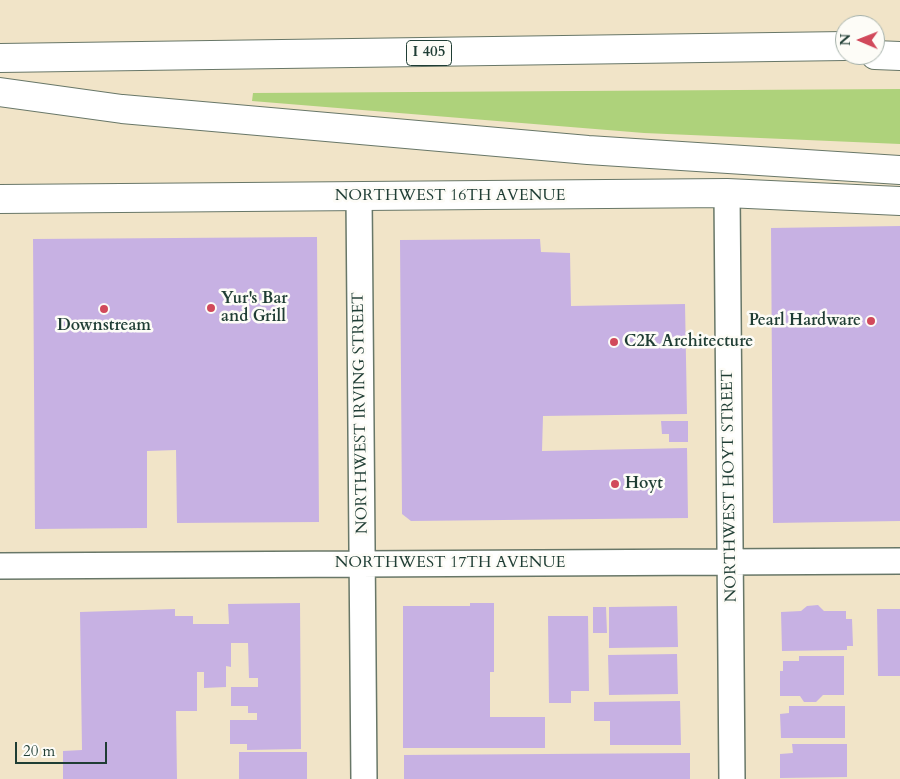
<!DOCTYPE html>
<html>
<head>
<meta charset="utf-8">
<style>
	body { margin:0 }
	#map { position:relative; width:900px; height:779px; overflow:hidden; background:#f1e4c8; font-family:Cardo,serif }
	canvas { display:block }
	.north { position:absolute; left:835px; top:15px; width:50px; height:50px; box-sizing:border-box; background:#fdfcf7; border:1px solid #a4b0a9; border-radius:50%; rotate:271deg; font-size:14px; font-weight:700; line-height:20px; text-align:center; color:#1f3d34 }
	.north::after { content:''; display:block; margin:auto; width:18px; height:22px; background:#d1495b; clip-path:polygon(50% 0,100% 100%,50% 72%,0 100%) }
	.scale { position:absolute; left:15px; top:742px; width:92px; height:22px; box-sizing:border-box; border:2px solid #1f3d34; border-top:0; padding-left:6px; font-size:15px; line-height:18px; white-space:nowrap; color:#1f3d34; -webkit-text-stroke:4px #fdfcf7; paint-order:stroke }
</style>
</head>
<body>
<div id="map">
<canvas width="900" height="779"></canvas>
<div class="north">N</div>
<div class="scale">20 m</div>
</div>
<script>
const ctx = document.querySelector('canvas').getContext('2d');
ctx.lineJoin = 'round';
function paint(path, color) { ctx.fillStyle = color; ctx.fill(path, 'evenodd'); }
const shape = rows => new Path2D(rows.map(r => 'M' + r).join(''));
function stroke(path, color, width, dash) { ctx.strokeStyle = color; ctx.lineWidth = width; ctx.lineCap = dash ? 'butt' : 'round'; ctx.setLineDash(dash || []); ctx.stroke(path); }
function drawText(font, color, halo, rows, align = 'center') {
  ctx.font = font + ' Cardo,serif'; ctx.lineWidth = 5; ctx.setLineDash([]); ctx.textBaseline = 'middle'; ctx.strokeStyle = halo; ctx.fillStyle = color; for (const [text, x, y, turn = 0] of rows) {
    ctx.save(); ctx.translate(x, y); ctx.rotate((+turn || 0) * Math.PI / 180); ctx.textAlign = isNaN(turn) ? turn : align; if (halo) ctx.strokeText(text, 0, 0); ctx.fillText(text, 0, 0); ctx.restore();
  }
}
paint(shape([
	[900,89,900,144,644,133,252,101,253,93]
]), '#aed27b');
paint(shape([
	[900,226,900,521,773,523,771,228],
	[317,237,319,522,177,523,176,450,147,451,147,528,35,529,33,239],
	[540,239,541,252,570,253,571,306,685,304,687,414,543,416,542,451,687,448,688,518,411,521,402,514,400,240],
	[661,421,688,421,688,442,669,442,669,434,662,434],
	[300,603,301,749,247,750,247,744,230,744,230,720,257,720,257,713,248,713,248,706,231,706,231,687,258,687,258,678,249,678,248,643,231,643,231,667,226,666,226,687,204,688,204,672,197,672,197,711,176,711,177,779,63,779,63,751,82,750,80,612,175,609,175,616,193,616,193,624,229,624,228,604],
	[470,603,494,603,494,672,490,672,490,717,545,717,545,748,403,748,403,606,470,606],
	[818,605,824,611,846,611,846,619,852,619,853,646,847,646,847,650,782,651,781,612,801,611,807,606],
	[677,606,678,647,609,648,609,607],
	[593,607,606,607,607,633,593,633],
	[877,609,900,609,900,676,878,676],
	[548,616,588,616,589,691,571,691,571,703,549,703],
	[677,654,678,694,609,695,608,655],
	[799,656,844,656,844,695,823,695,816,702,804,702,800,696,780,696,780,671,783,671,783,661,799,661],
	[680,701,681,745,610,745,610,721,594,721,594,702],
	[789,706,845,706,845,738,781,738,780,714,789,713],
	[792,744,847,744,847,777,780,778,780,754,793,753],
	[239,752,307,752,307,779,239,779],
	[690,753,690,779,404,779,404,755]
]), '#c7b1e3');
const street = shape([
	[727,193,732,779],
	[359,196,364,779],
	[0,566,900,561]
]);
const secondary = shape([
	[0,199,727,193,900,201]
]);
const highway = shape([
	[875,55,900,56],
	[0,58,845,46],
	[0,92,122,109,588,150,900,170]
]);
stroke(street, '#687768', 28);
stroke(secondary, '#687768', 30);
stroke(highway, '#687768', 30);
stroke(street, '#fff', 25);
stroke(secondary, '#fff', 28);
stroke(highway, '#fff', 28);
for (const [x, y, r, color] of [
	[211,308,5,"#d1495b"],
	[104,309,5,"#d1495b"],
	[871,321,5,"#d1495b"],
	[614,342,5,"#d1495b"],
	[615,484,5,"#d1495b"]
]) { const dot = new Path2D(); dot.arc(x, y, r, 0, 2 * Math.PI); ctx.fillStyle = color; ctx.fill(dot); stroke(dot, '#fdfcf7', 2); }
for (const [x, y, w] of [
	[429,53,45]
]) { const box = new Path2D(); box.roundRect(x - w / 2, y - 12.5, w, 25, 4); ctx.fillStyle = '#fdfcf7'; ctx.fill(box); stroke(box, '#1f3d34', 1); }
drawText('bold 15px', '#1f3d34', null, [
	["I 405",429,53]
]);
drawText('16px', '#1f3d34', '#fdfcf7', [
	["NORTHWEST 16TH AVENUE",450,196],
	["NORTHWEST IRVING STREET",361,413,-91],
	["NORTHWEST HOYT STREET",730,486,-91],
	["NORTHWEST 17TH AVENUE",450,563]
]);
drawText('bold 16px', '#1f3d34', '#fdfcf7', [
	["Yur's Bar",221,299],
	["and Grill",221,317],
	["Pearl Hardware",861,321,"right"],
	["Downstream",104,326,"center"],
	["C2K Architecture",624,342],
	["Hoyt",625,484]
], 'left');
</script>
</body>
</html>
